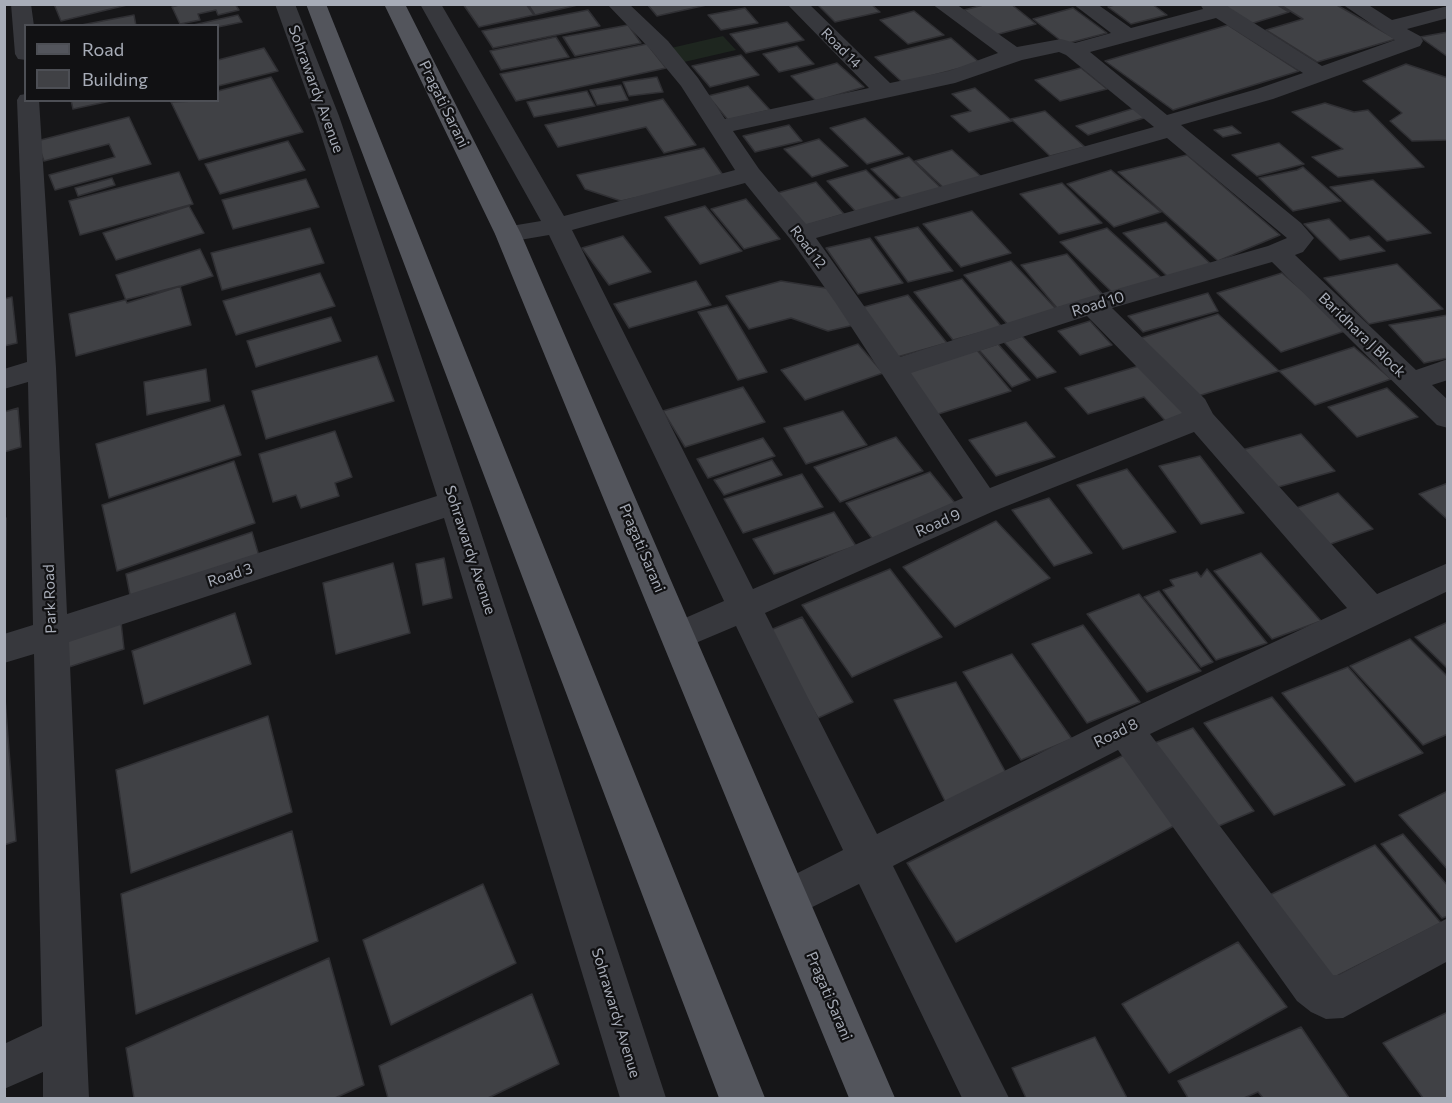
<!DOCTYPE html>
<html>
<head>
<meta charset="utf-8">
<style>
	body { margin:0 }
	#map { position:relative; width:1452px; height:1103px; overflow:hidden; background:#161618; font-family:Commissioner,sans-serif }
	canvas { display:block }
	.frame { position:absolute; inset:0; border:6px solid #a8adb8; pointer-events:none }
	.legend { position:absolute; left:24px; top:24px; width:195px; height:78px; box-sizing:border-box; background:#111113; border:2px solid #4d4f55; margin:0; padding:8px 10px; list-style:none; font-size:18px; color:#a8adb8 }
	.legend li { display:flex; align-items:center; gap:12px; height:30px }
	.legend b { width:30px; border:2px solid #4d4f55 }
</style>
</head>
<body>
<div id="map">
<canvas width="1452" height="1103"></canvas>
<div class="frame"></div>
<ul class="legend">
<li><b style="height:8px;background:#53555c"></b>Road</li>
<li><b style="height:16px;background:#404145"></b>Building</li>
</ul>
</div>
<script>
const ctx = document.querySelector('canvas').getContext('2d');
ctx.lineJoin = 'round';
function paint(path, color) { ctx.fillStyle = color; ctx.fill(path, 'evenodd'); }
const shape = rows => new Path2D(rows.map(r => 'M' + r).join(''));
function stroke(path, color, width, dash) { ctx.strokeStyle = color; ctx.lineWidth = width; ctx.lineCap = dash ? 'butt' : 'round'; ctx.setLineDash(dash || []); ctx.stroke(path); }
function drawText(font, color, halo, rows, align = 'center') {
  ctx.font = font + ' Commissioner,sans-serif'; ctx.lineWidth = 4.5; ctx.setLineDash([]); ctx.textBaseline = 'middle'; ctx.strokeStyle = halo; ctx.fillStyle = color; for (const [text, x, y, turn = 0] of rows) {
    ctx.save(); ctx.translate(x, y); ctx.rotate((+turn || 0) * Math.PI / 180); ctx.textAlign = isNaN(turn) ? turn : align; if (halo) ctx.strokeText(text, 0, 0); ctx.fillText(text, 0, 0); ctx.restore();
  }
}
paint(shape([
	[723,36,736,50,684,62,671,48]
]), '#1e261f');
const building = shape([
	[54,4,127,4,127,5,61,21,54,4],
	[182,4,235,4,239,10,218,15,216,10,198,14,200,20,180,24,172,7,182,4],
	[463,4,526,4,534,15,479,27,463,4],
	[528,4,582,4,535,15,528,4],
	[647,4,711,4,657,16,647,4],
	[817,4,871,4,880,12,835,22,817,4],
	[987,4,1011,4,1036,24,995,35,964,10,987,4],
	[1117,4,1152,4,1167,15,1131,24,1108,7,1117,4],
	[1232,4,1276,4,1289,12,1250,24,1223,7,1232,4],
	[1279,4,1335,4,1396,39,1317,62,1266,30,1303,19,1279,4],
	[745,8,758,23,721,30,708,15,745,8],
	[1073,8,1107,33,1065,44,1033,19,1073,8],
	[588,10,600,26,493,48,482,31,588,10],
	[914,11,944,35,908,44,880,20,914,11],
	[134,15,136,26,76,26,134,15],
	[238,15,242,22,218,27,189,26,238,15],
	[787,22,804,40,746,53,730,34,787,22],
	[628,25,641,43,575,56,563,37,628,25],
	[1228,25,1299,71,1173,110,1105,61,1228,25],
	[1448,32,1448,57,1420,37,1448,32],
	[556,37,569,57,501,70,490,51,556,37],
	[951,38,980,63,903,83,875,57,951,38],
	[647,44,666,68,516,101,500,74,647,44],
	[797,46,814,64,779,72,763,54,797,46],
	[264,48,278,71,218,86,218,60,264,48],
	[741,55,759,75,710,87,692,66,741,55],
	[837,63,864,87,816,101,791,76,837,63],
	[1406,64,1448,78,1448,140,1412,141,1390,121,1402,113,1363,81,1406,64],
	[1081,68,1107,89,1060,101,1035,80,1081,68],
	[271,77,303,132,199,160,171,102,218,100,218,91,271,77],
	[657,77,663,92,629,96,623,82,657,77],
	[621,85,628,100,597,105,590,90,621,85],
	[748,86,770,110,728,120,708,96,748,86],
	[975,88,1012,121,969,132,951,116,971,111,952,94,975,88],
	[587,91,595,106,534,117,527,102,587,91],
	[663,99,696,145,664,153,646,127,558,147,545,125,663,99],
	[71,100,115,100,73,109,71,100],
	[1325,103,1354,112,1368,110,1424,167,1338,177,1312,157,1343,149,1292,112,1325,103],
	[1135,108,1147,117,1088,135,1076,126,1135,108],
	[1045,111,1085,147,1050,156,1011,119,1045,111],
	[129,117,151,164,55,190,49,175,115,157,109,144,44,161,37,141,129,117],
	[865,118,903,154,867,164,830,128,865,118],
	[789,125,802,141,755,152,743,136,789,125],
	[1232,126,1241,133,1223,137,1214,130,1232,126],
	[819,139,848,166,812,177,784,149,819,139],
	[288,141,305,170,220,194,205,164,288,141],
	[1279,143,1304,164,1257,176,1232,155,1279,143],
	[704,148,725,178,621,201,585,189,577,175,704,148],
	[952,150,986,181,948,192,915,161,952,150],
	[1187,155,1280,235,1218,261,1118,172,1187,155],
	[909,157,942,189,903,200,871,169,909,157],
	[1303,167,1341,201,1293,211,1259,178,1297,170,1303,167],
	[866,170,898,202,858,214,827,181,866,170],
	[1111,170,1161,212,1114,227,1067,184,1111,170],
	[179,172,193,204,80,235,69,201,179,172],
	[112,178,115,185,78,196,75,188,112,178],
	[306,179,319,207,233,229,222,200,306,179],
	[1373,180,1431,233,1387,241,1330,187,1373,180],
	[816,182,844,214,801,227,774,194,816,182],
	[1062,183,1102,223,1059,234,1020,194,1062,183],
	[746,199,780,239,744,249,711,209,746,199],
	[189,206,204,233,116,260,103,233,189,206],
	[705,206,742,251,700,264,665,217,705,206],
	[972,211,1011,253,961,267,923,224,972,211],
	[1329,219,1350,240,1369,236,1385,251,1340,260,1304,224,1329,219],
	[1166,222,1213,266,1169,278,1123,233,1166,222],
	[918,227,953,271,908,282,875,237,918,227],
	[310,228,324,263,222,290,211,253,310,228],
	[1107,228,1165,281,1116,296,1060,242,1107,228],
	[623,236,651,272,609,285,582,248,623,236],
	[870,238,903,283,858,294,826,248,870,238],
	[200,249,213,276,127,303,116,275,200,249],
	[1067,254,1104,296,1057,308,1021,265,1067,254],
	[1011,261,1058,311,1009,326,964,275,1011,261],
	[1397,264,1443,309,1369,324,1324,278,1397,264],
	[320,273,335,306,236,335,223,301,320,273],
	[1282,273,1348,330,1281,352,1217,293,1282,273],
	[962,279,1002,327,953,340,914,292,962,279],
	[696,281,711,305,629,328,614,304,696,281],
	[781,281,832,289,854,325,828,331,791,318,749,329,726,296,781,281],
	[180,286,191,325,76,356,69,314,180,286],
	[1208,293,1218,311,1143,332,1128,316,1208,293],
	[908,295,947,343,897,357,860,308,908,295],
	[12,297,17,343,4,346,4,299,12,297],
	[727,305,767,372,738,380,698,312,727,305],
	[1218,314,1279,371,1198,396,1141,338,1218,314],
	[1448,315,1448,358,1424,363,1389,325,1448,315],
	[331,317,341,341,256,367,247,341,331,317],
	[1090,321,1112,345,1080,355,1058,331,1090,321],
	[1022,336,1056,372,1037,378,1004,342,1022,336],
	[858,344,883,373,805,400,781,370,858,344],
	[998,344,1030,380,1012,387,979,350,998,344],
	[1354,347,1391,379,1315,405,1279,371,1354,347],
	[976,349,1011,391,935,415,901,371,976,349],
	[377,356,394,401,266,439,252,391,377,356],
	[1142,365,1193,419,1170,426,1144,397,1088,414,1065,388,1142,365],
	[206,369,210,401,147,415,144,382,206,369],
	[743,387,765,422,685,447,663,411,743,387],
	[1387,388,1418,417,1357,437,1328,407,1387,388],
	[224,405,241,455,109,498,96,444,224,405],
	[18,408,21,447,4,452,4,412,18,408],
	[843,411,867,445,806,464,784,428,843,411],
	[1026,422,1055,457,996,476,969,440,1026,422],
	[335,431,352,477,335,483,339,496,301,508,296,495,273,502,259,454,335,431],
	[1301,434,1335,471,1271,489,1238,451,1301,434],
	[896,437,923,471,840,502,814,467,896,437],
	[763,438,775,456,708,478,697,459,763,438],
	[1200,456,1244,513,1201,524,1159,466,1200,456],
	[772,460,782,475,724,495,714,480,772,460],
	[234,461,255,523,117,571,102,505,234,461],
	[1127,469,1176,532,1123,549,1077,485,1127,469],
	[930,472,959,508,874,541,846,503,930,472],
	[802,474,823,507,743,533,724,499,802,474],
	[1448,483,1448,520,1419,494,1448,483],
	[1338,493,1373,529,1322,547,1288,511,1338,493],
	[1049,498,1092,553,1054,566,1012,510,1049,498],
	[834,512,856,546,774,574,753,539,834,512],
	[6,518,5,616,4,616,4,519,6,518],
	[996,521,1050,578,955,627,903,567,996,521],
	[252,532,259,556,131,600,126,574,252,532],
	[1261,553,1321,621,1272,639,1214,571,1261,553],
	[444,558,452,598,423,605,416,564,444,558],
	[393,563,410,633,336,654,323,583,393,563],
	[890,569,942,637,852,677,802,605,890,569],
	[1207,569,1267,643,1216,660,1163,590,1174,586,1170,580,1197,572,1201,577,1207,569],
	[1159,591,1213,662,1201,667,1144,597,1159,591],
	[1139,594,1201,671,1147,692,1087,614,1139,594],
	[235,613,251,664,144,704,132,651,235,613],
	[802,617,853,702,818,718,768,631,802,617],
	[121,622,124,649,69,667,66,638,121,622],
	[1448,622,1448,669,1415,637,1448,622],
	[1083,625,1140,702,1087,723,1032,644,1083,625],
	[1410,639,1448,677,1448,734,1423,745,1350,666,1410,639],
	[1012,654,1072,739,1021,760,963,672,1012,654],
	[1348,667,1423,753,1355,782,1282,693,1348,667],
	[956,682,1011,782,946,803,894,700,956,682],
	[1272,697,1345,785,1274,815,1204,723,1272,697],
	[5,698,16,841,4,845,4,699,5,698],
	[268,716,292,812,131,873,116,770,268,716],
	[1193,728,1254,811,1207,831,1147,746,1193,728],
	[1128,753,1183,821,956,942,907,863,1128,753],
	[1448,791,1448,870,1399,815,1448,791],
	[292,831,318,941,136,1014,121,894,292,831],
	[1403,834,1448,886,1448,916,1442,918,1381,844,1403,834],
	[1375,845,1441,923,1321,984,1259,900,1375,845],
	[483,884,516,963,391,1025,363,940,483,884],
	[1238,942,1287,1007,1169,1073,1122,1004,1238,942],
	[329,958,364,1085,335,1098,134,1098,126,1048,329,958],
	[532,994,559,1064,488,1098,388,1098,379,1066,532,994],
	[1448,1012,1448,1098,1423,1098,1383,1043,1448,1012],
	[1301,1027,1349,1098,1263,1098,1258,1092,1244,1098,1188,1098,1178,1081,1301,1027],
	[1095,1037,1127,1098,1026,1098,1012,1068,1095,1037]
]);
paint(building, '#404145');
stroke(building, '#303034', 1.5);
paint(shape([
	[11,4,31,4,34,26,26,26,26,60,18,59,15,54,11,4],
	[275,4,295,4,339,116,471,502,666,1098,620,1098,444,518,69,642,89,1098,43,1098,43,1072,4,1089,4,1044,42,1026,34,654,4,663,4,634,33,625,28,382,4,389,4,369,27,362,17,100,20,95,26,94,26,100,39,100,56,368,67,614,437,496,315,116,275,4],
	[420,4,441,4,564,216,735,170,681,86,652,51,607,4,629,4,668,41,698,78,725,119,869,88,787,4,809,4,890,83,949,71,998,53,932,4,956,4,1017,47,1061,39,1075,43,1111,33,1073,4,1097,4,1131,28,1203,9,1200,4,1224,4,1322,66,1395,40,1342,4,1367,4,1392,20,1448,6,1448,18,1407,29,1420,36,1423,41,1420,46,1273,99,1181,125,1301,223,1314,238,1303,252,1295,255,1416,370,1448,359,1448,380,1432,385,1448,400,1448,428,1437,425,1272,262,1112,308,1205,399,1213,414,1377,594,1448,563,1448,591,1150,734,1333,975,1339,975,1448,918,1448,961,1343,1018,1326,1019,1311,1012,1297,1001,1118,750,893,866,1009,1098,962,1098,859,884,788,919,774,913,768,899,774,885,843,850,736,626,679,650,667,646,662,636,667,626,724,601,549,235,508,242,499,240,495,234,499,228,541,221,420,4],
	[1216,18,1303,73,1257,89,1167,115,1090,52,1216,18],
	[1059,52,1066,55,1154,127,806,224,759,169,733,131,955,83,1022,60,1059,52],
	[1167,138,1287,238,1268,246,1082,299,900,357,816,238,1167,138],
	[745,183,791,240,835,302,963,498,753,589,572,230,745,183],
	[1087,316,1182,413,990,488,911,373,1087,316],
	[1194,432,1347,608,1111,718,877,834,765,613,994,511,1194,432]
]), '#37383d');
paint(shape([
	[306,4,326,4,765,1098,719,1098,306,4],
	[384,4,405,4,521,234,895,1098,849,1098,495,234,384,4]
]), '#53555c');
drawText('14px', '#a8adb8', '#111113', [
	["Road 14",841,48,45],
	["Road 12",808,247,53]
]);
drawText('15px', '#a8adb8', '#111113', [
	["Sohrawardy Avenue",316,89,70],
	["Pragati Sarani",444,104,64],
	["Road 10",1098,304,-17],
	["Baridhara J Block",1362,335,44],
	["Road 9",938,523,-24],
	["Pragati Sarani",642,548,67],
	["Sohrawardy Avenue",470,550,72],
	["Road 3",230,575,-18],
	["Park Road",50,599,-92],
	["Road 8",1116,733,-26],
	["Pragati Sarani",829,996,67],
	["Sohrawardy Avenue",616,1013,73]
]);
</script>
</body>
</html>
